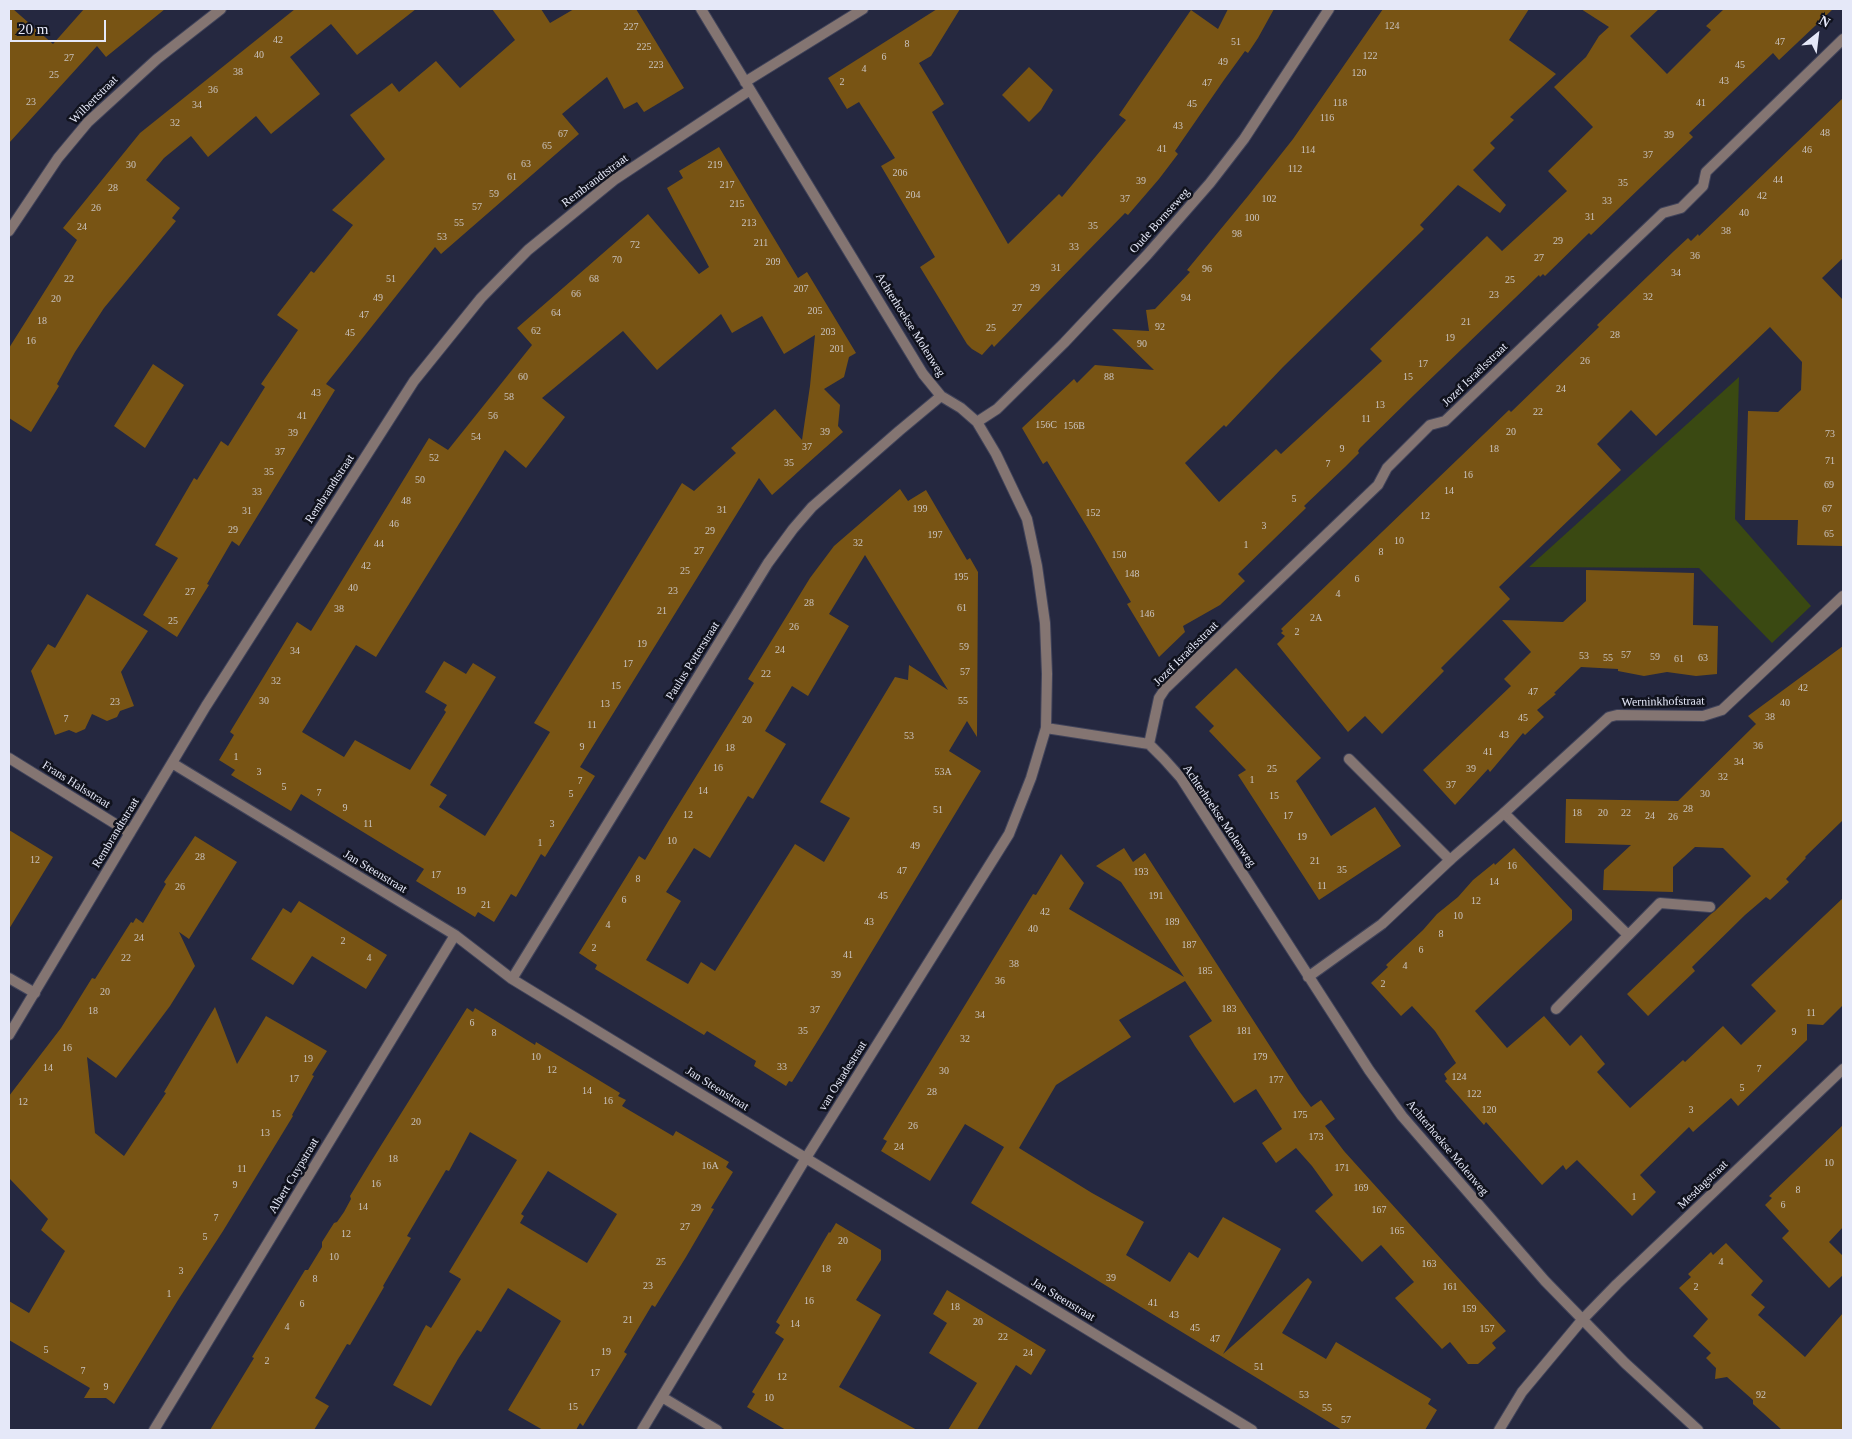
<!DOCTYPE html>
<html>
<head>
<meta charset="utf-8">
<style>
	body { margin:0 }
	#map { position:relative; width:1852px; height:1439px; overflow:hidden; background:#252840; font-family:Georgia,serif }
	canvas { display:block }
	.frame { position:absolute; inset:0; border:10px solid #e5e8f8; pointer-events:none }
	.north { position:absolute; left:1792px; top:10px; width:50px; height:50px; -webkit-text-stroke:4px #10121d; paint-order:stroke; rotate:29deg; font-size:14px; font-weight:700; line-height:20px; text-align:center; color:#e5e8f8 }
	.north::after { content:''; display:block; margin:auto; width:18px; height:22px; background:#e5e8f8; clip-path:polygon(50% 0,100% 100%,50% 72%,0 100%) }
	.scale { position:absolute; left:10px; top:20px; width:96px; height:22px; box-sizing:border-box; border:2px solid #e5e8f8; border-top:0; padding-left:6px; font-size:15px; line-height:18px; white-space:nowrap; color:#e5e8f8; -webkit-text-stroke:4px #10121d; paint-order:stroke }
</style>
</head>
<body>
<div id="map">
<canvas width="1852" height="1439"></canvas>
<div class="frame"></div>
<div class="north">N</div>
<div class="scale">20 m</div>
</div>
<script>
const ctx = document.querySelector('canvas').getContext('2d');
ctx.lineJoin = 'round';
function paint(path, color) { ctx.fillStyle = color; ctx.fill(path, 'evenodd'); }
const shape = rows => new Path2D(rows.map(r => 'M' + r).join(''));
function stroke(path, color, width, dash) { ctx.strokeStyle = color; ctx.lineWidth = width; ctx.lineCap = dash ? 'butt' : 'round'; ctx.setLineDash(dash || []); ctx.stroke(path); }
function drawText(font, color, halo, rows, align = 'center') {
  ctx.font = font + ' Georgia,serif'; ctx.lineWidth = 5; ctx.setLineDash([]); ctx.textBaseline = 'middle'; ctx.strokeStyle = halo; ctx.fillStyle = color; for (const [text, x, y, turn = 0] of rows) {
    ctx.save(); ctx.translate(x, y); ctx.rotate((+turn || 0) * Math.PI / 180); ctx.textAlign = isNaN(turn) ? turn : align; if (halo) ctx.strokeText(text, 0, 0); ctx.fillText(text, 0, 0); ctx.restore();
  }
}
paint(shape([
	[1739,377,1735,519,1811,606,1772,643,1699,568,1529,567]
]), '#3a4912');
paint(shape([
	[9,9,13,9,53,44,84,9,165,9,106,57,97,46,9,143],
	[295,9,416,9,357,55,331,24,290,57,320,94,271,134,256,116,208,157,191,136,164,158,146,180,180,208,172,218,176,221,104,308,75,352,57,384,59,386,31,432,9,418,9,348,77,240,63,228,140,133],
	[492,9,541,9,550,23,574,9,636,9,684,88,644,112,637,102,624,109,607,77,562,114,579,134,441,254,435,247,326,384,335,390,239,546,232,541,207,584,209,585,177,637,143,615,178,558,155,545,194,478,197,480,221,441,228,446,265,387,261,384,298,330,277,315,311,271,314,273,353,225,332,210,385,159,350,115,392,83,399,92,436,61,460,88,515,40],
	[937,9,960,9,931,56,919,63,944,104,932,112,1008,244,1059,194,1062,197,1126,120,1119,115,1191,10,1218,29,1228,9,1274,9,1258,38,1248,53,1245,51,1224,80,1175,151,1178,154,1159,179,1128,215,1125,213,994,347,992,344,982,355,972,349,967,344,920,267,935,257,881,166,895,158,859,102,847,109,828,78],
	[1383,9,1529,9,1509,40,1556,74,1510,117,1514,120,1490,143,1495,148,1473,170,1506,205,1500,213,1458,185,1420,225,1424,229,1283,367,1226,427,1224,425,1185,463,1219,502,1276,449,1281,454,1382,361,1370,349,1487,236,1502,251,1567,191,1548,171,1593,127,1554,87,1586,57,1599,36,1609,27,1581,9,1659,9,1630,36,1667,74,1711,30,1706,26,1724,9,1833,9,1779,60,1773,53,1689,133,1693,137,1591,235,1589,233,1545,276,1543,274,1540,277,1539,275,1415,394,1360,448,1358,451,1359,453,1345,467,1304,506,1306,508,1238,574,1245,581,1220,605,1183,626,1185,632,1159,657,1127,604,1131,602,1090,532,1047,461,1043,464,1022,428,1074,379,1077,383,1095,365,1154,370,1112,329,1149,331,1146,310,1155,309,1190,272,1187,270,1248,196,1293,139],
	[1029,67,1053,90,1041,110,1029,122,1002,95],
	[1843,98,1843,258,1822,278,1843,300,1842,546,1797,545,1798,520,1745,520,1748,411,1778,412,1801,390,1802,362,1770,327,1656,436,1631,410,1597,444,1621,470,1499,587,1510,599,1441,668,1444,671,1382,734,1365,716,1348,732,1277,644,1285,636,1281,633,1283,631,1281,629,1509,410,1511,412,1599,327,1597,325,1674,251,1688,238,1691,241,1698,234,1699,236],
	[719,147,798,278,807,272,856,353,849,357,844,377,824,389,840,405,838,426,843,432,772,495,759,478,580,767,595,776,545,857,541,854,516,897,511,894,494,922,478,912,475,917,416,881,424,869,399,854,301,794,291,811,231,775,235,770,219,760,234,735,230,732,297,622,311,631,429,438,448,450,532,345,517,328,648,214,699,274,709,267,667,188,683,178,679,171],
	[721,314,732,333,762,316,784,354,815,335,810,386,802,440,775,409,731,448,736,453,694,491,682,483,599,619,534,723,550,732,485,836,439,807,447,795,430,785,496,677,473,663,466,674,444,661,425,692,447,705,444,710,446,712,410,770,355,740,344,757,302,732,356,645,376,657,505,450,526,468,565,417,542,398,623,331,657,370],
	[153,364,184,385,145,448,114,426],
	[900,489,908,501,926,490,967,560,970,558,978,572,977,737,967,721,949,751,981,771,825,1029,792,1082,789,1081,786,1086,754,1066,756,1061,707,1031,704,1035,623,986,595,969,597,965,579,953,639,856,645,860,669,820,754,683,748,679,810,578,834,546],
	[865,555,948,690,909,665,908,680,895,677,820,802,850,818,824,862,795,844,715,971,701,962,688,984,646,960,681,901,666,892,694,848,710,858,748,796,753,799,786,744,765,731,792,686,808,696,849,626,829,614],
	[1586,570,1694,573,1693,625,1718,626,1717,674,1696,676,1667,672,1644,676,1618,671,1618,669,1581,667,1554,693,1556,694,1537,710,1544,717,1525,735,1523,733,1490,772,1488,769,1455,805,1423,770,1511,686,1504,679,1531,652,1502,620,1563,622,1586,601],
	[87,594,148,631,121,672,134,706,120,711,117,717,107,721,92,714,85,729,76,733,69,730,55,735,31,671,48,644,55,648],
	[1843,646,1843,820,1805,857,1806,858,1786,879,1789,882,1770,900,1766,897,1745,915,1692,967,1695,971,1648,1016,1627,994,1711,914,1715,911,1751,876,1723,848,1695,847,1673,867,1673,892,1603,890,1604,870,1631,845,1565,843,1566,799,1678,801,1756,724,1748,716],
	[1236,668,1321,758,1296,781,1331,836,1375,807,1401,846,1319,900,1238,775,1246,770,1209,731,1214,726,1195,707],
	[9,830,53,857,9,929],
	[195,836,237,862,189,939,179,932,195,966,170,1006,116,1078,87,1057,95,1133,124,1156,166,1093,164,1092,215,1007,237,1064,266,1016,327,1051,312,1075,314,1076,292,1115,293,1116,223,1231,178,1300,114,1404,106,1398,84,1398,90,1388,9,1340,9,1301,29,1313,65,1251,41,1230,48,1219,9,1178,9,1096,61,1028,92,978,95,979,131,922,133,923,136,918,143,923,166,884,164,882],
	[1124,848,1133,862,1145,853,1299,1091,1311,1107,1321,1100,1335,1119,1325,1126,1344,1151,1506,1331,1492,1343,1496,1348,1478,1364,1468,1364,1450,1342,1442,1349,1395,1298,1414,1282,1381,1245,1362,1262,1315,1211,1333,1195,1312,1166,1296,1148,1276,1163,1262,1143,1282,1129,1256,1089,1234,1103,1195,1046,1189,1036,1212,1021,1185,981,1119,1020,1131,1037,1056,1085,1019,1148,1092,1193,1144,1222,1126,1255,1170,1282,1189,1252,1198,1258,1223,1217,1281,1249,1223,1354,1308,1278,1312,1282,1282,1333,1326,1359,1336,1342,1431,1399,1428,1404,1437,1410,1425,1430,1342,1430,971,1203,1004,1147,965,1124,930,1181,881,1151,887,1141,883,1139,1033,894,1036,895,1061,854,1084,883,1069,909,1184,977,1121,882,1096,866],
	[1514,848,1572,910,1572,920,1475,1011,1507,1048,1544,1016,1570,1046,1581,1035,1605,1064,1597,1072,1630,1108,1683,1060,1685,1062,1723,1026,1741,1045,1776,1011,1751,985,1843,898,1843,1005,1823,1025,1807,1024,1807,1040,1738,1106,1731,1098,1693,1132,1689,1127,1640,1175,1656,1192,1632,1216,1577,1160,1566,1170,1563,1165,1542,1185,1486,1122,1484,1125,1445,1081,1447,1079,1444,1074,1456,1063,1435,1031,1412,1006,1401,1016,1371,983,1388,967,1386,965,1423,930,1437,914,1458,897,1473,880,1494,863,1495,865],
	[299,901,387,955,366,989,312,956,293,985,251,959,283,908,291,913],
	[467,1008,473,1012,475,1008,535,1045,536,1042,620,1093,618,1096,626,1100,622,1106,673,1136,676,1131,729,1162,726,1167,733,1172,711,1208,714,1209,686,1257,655,1307,652,1305,624,1352,627,1354,583,1426,580,1423,576,1430,543,1430,508,1410,561,1321,508,1288,481,1332,477,1330,458,1359,431,1406,393,1385,426,1325,431,1328,461,1279,449,1272,517,1160,470,1132,449,1171,446,1170,407,1236,411,1238,383,1286,384,1287,350,1345,347,1344,315,1398,329,1406,314,1430,210,1430,254,1358,252,1357,305,1270,308,1270,322,1247,322,1242,334,1223,337,1222,344,1212,351,1199,350,1196,370,1163],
	[548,1171,617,1214,587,1263,520,1223,524,1216,521,1214],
	[1843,1125,1843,1227,1829,1242,1843,1256,1843,1275,1829,1288,1782,1238,1789,1231,1765,1205,1772,1198,1769,1196],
	[836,1223,881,1250,881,1260,856,1300,881,1315,839,1387,917,1430,786,1430,747,1407,755,1394,752,1392,784,1339,775,1333,780,1325,776,1322,829,1232,830,1233],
	[1726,1243,1763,1281,1751,1295,1765,1307,1758,1315,1805,1357,1843,1313,1843,1430,1782,1430,1753,1404,1753,1400,1727,1377,1715,1379,1716,1368,1706,1358,1711,1353,1693,1336,1708,1319,1679,1288,1691,1277,1688,1274,1711,1252,1713,1255],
	[947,1290,1046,1350,1031,1375,1016,1365,977,1430,948,1430,977,1383,929,1353,947,1323,933,1314]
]), '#785414');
const lane = shape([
	[1349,759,1450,860],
	[1504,813,1628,935],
	[9,978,35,993],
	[1556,1009,1660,903,1710,907]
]);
const street = shape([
	[701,9,923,374,941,396,961,408,977,422,996,454,1027,519,1037,566,1045,623,1047,674,1046,728,1149,744,1164,759,1181,778,1369,1070,1402,1116,1545,1281,1625,1363,1698,1430],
	[745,82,863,9],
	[9,231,58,158,88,122,157,59,221,9],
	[977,422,997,409,1064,343,1147,255,1210,183,1244,139,1329,9],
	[1149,744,1159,698,1165,689,1378,485,1387,468,1430,425,1445,421,1663,213,1681,208,1703,186,1706,172,1843,39],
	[9,758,130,833],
	[172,763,455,935,512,979,1252,1430],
	[1308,977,1382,924,1450,860,1504,813,1609,717,1617,715,1703,716,1722,710,1843,596],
	[512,979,768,563,793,529,812,507,899,431,941,396],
	[9,1035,206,706,414,381,481,298,528,250,614,180,750,90],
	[662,1397,717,1430],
	[154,1430,455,935],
	[642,1430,806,1158,1009,834,1031,778,1046,728],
	[1499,1430,1522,1392,1582,1320,1617,1284,1843,1069]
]);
stroke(lane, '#40435a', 12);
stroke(street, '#40435a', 12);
stroke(lane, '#847572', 10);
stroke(street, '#847572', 10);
drawText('10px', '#cac3bf', null, [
	["124",1392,26],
	["227",631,27],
	["42",278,40],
	["51",1236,42],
	["47",1780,42],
	["8",907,44],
	["225",644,47],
	["40",259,55],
	["122",1370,56],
	["6",884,57],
	["27",69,58],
	["49",1223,62],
	["223",656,65],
	["45",1740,65],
	["4",864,69],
	["38",238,72],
	["120",1359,73],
	["25",54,75],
	["43",1724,81],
	["2",842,82],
	["47",1207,83],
	["36",213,90],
	["23",31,102],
	["118",1340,103],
	["41",1701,103],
	["45",1192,104],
	["34",197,105],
	["116",1327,118],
	["32",175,123],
	["43",1178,126],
	["48",1825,133],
	["67",563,134],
	["39",1669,135],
	["65",547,146],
	["41",1162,149],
	["114",1308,150],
	["46",1807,150],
	["37",1648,155],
	["63",526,164],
	["30",131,165],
	["219",715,165],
	["112",1295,169],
	["206",900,173],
	["61",512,177],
	["44",1778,180],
	["39",1141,181],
	["35",1623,183],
	["217",727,185],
	["28",113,188],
	["59",494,194],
	["204",913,195],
	["42",1762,196],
	["37",1125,199],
	["102",1269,199],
	["33",1607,201],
	["215",737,204],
	["57",477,207],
	["26",96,208],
	["40",1744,213],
	["31",1590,217],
	["100",1252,218],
	["55",459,223],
	["213",749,223],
	["35",1093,226],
	["24",82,227],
	["38",1726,231],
	["98",1237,234],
	["53",442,237],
	["29",1558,241],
	["211",761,243],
	["72",635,245],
	["33",1074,247],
	["36",1695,256],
	["27",1539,258],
	["70",617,260],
	["209",773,262],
	["31",1056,268],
	["96",1207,269],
	["34",1676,273],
	["22",69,279],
	["51",391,279],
	["68",594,279],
	["25",1510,280],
	["29",1035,288],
	["207",801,289],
	["66",576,294],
	["23",1494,295],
	["32",1648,297],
	["49",378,298],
	["94",1186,298],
	["20",56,299],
	["27",1017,308],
	["205",815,311],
	["64",556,313],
	["47",364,315],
	["18",42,321],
	["21",1466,322],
	["92",1160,327],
	["25",991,328],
	["62",536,331],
	["203",828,332],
	["45",350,333],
	["28",1615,335],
	["19",1450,338],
	["16",31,341],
	["90",1142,344],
	["201",837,349],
	["26",1585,361],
	["17",1423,364],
	["60",523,377],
	["88",1109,377],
	["15",1408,377],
	["24",1561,389],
	["43",316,393],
	["58",509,397],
	["13",1380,405],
	["22",1538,412],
	["41",302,416],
	["56",493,416],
	["11",1366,419],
	["156C",1046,425],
	["156B",1074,426],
	["39",825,432],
	["20",1511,432],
	["39",293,433],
	["73",1830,434],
	["54",476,437],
	["37",807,447],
	["9",1342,449],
	["18",1494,449],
	["37",280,452],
	["52",434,458],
	["71",1830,461],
	["35",789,463],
	["7",1328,464],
	["35",269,472],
	["16",1468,475],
	["50",420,480],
	["69",1829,485],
	["14",1449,491],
	["33",257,492],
	["5",1294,499],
	["48",406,501],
	["199",920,509],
	["67",1827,509],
	["31",722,510],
	["31",247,511],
	["152",1093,513],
	["12",1425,516],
	["46",394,524],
	["3",1264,526],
	["29",233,530],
	["29",710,531],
	["65",1829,534],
	["197",935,535],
	["10",1399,541],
	["32",858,543],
	["44",379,544],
	["1",1246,545],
	["27",699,551],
	["8",1381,552],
	["150",1119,555],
	["42",366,566],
	["25",685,571],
	["148",1132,574],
	["195",961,577],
	["6",1357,579],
	["40",353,588],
	["23",673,591],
	["27",190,592],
	["4",1338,594],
	["28",809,603],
	["61",962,608],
	["38",339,609],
	["21",662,611],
	["146",1147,614],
	["2A",1316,618],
	["25",173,621],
	["26",794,627],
	["2",1297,632],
	["19",642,644],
	["59",964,647],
	["24",780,650],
	["34",295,651],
	["57",1626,655],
	["53",1584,656],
	["59",1655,657],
	["55",1608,658],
	["63",1703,658],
	["61",1679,659],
	["17",628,664],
	["57",965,672],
	["22",766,674],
	["32",276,681],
	["15",616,686],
	["42",1803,688],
	["47",1533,692],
	["30",264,701],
	["55",963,701],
	["23",115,702],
	["40",1785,703],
	["13",605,704],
	["38",1770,717],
	["45",1523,718],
	["7",66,719],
	["20",747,720],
	["11",592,725],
	["43",1504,735],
	["53",909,736],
	["36",1758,746],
	["9",582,747],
	["18",730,748],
	["41",1488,752],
	["1",236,757],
	["34",1739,762],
	["16",718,768],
	["25",1272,769],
	["39",1471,769],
	["3",259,772],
	["53A",943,772],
	["32",1723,777],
	["1",1252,780],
	["7",580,781],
	["37",1451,785],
	["5",284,787],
	["14",703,791],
	["7",319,793],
	["5",571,794],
	["30",1705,794],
	["15",1274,796],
	["9",345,808],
	["28",1688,809],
	["51",938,810],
	["18",1577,813],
	["20",1603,813],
	["22",1626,813],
	["12",688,815],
	["17",1288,816],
	["24",1650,816],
	["26",1673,817],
	["11",368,824],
	["3",552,824],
	["19",1302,837],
	["10",672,841],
	["1",540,843],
	["49",915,846],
	["28",200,857],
	["12",35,860],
	["21",1315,861],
	["16",1512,866],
	["35",1342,870],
	["47",902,871],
	["193",1141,872],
	["17",436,875],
	["8",638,879],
	["14",1494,882],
	["11",1322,886],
	["26",180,887],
	["19",461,891],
	["45",883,896],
	["191",1156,896],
	["6",624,900],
	["12",1476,901],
	["21",486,905],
	["42",1045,912],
	["10",1458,916],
	["43",869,922],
	["189",1172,922],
	["4",608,925],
	["40",1033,929],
	["8",1441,934],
	["24",139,938],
	["2",343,941],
	["187",1189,945],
	["2",594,948],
	["6",1421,950],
	["41",848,955],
	["22",126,958],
	["4",369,958],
	["38",1014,964],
	["4",1405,966],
	["185",1205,971],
	["39",836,975],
	["36",1000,981],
	["2",1383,984],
	["20",105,992],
	["183",1229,1009],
	["37",815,1010],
	["18",93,1011],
	["11",1811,1013],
	["34",980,1015],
	["6",472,1023],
	["35",803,1031],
	["181",1244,1031],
	["9",1794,1032],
	["8",494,1033],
	["32",965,1039],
	["16",67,1048],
	["10",536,1057],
	["179",1260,1057],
	["19",308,1059],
	["33",782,1067],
	["14",48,1068],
	["7",1759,1069],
	["12",552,1070],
	["30",944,1071],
	["124",1459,1077],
	["17",294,1079],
	["177",1276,1080],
	["5",1742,1088],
	["14",587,1091],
	["28",932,1092],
	["122",1474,1094],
	["16",608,1101],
	["12",23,1102],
	["120",1489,1110],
	["3",1691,1110],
	["15",276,1114],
	["175",1300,1115],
	["20",416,1122],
	["26",913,1126],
	["13",265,1133],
	["173",1316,1137],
	["24",899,1147],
	["18",393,1159],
	["10",1829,1163],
	["16A",710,1166],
	["171",1342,1168],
	["11",242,1169],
	["16",376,1184],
	["9",235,1185],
	["169",1361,1188],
	["8",1798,1190],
	["1",1634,1197],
	["6",1783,1205],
	["14",363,1207],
	["29",696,1208],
	["167",1379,1210],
	["7",216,1218],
	["27",685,1227],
	["165",1397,1231],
	["12",346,1234],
	["5",205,1237],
	["20",843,1241],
	["10",334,1257],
	["25",661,1262],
	["4",1721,1262],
	["163",1429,1264],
	["18",826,1269],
	["3",181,1271],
	["39",1111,1278],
	["8",315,1279],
	["23",648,1286],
	["161",1450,1287],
	["2",1696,1287],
	["1",169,1294],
	["16",809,1301],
	["41",1153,1303],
	["6",302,1304],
	["18",955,1307],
	["159",1469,1309],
	["43",1174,1315],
	["21",628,1320],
	["20",978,1322],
	["14",795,1324],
	["4",287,1327],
	["45",1195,1328],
	["157",1487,1329],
	["22",1003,1337],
	["47",1215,1339],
	["5",46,1350],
	["19",606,1352],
	["24",1028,1353],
	["2",267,1361],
	["51",1259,1367],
	["7",83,1371],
	["17",595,1373],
	["12",782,1377],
	["9",106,1387],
	["53",1304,1395],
	["92",1761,1395],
	["10",769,1398],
	["15",573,1407],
	["55",1327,1408],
	["57",1346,1420]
]);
drawText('12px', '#e5e8f8', '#10121d', [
	["Wilbertstraat",94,100,-45],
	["Rembrandtstraat",595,181,-37],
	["Oude Bornseweg",1160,221,-48],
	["Achterhoekse Molenweg",910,325,58],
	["Jozef Israëlsstraat",1475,375,-44],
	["Rembrandtstraat",330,489,-57],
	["Jozef Israëlsstraat",1186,654,-45],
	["Paulus Potterstraat",693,661,-58],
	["Werninkhofstraat",1663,702,-1],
	["Frans Halsstraat",76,785,32],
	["Achterhoekse Molenweg",1219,816,56],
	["Rembrandtstraat",116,833,-59],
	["Jan Steenstraat",375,872,31],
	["van Ostadestraat",843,1076,-58],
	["Jan Steenstraat",717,1089,32],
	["Achterhoekse Molenweg",1447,1148,50],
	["Albert Cuypstraat",294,1176,-59],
	["Mesdagstraat",1703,1185,-44],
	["Jan Steenstraat",1063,1300,31]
]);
</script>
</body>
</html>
